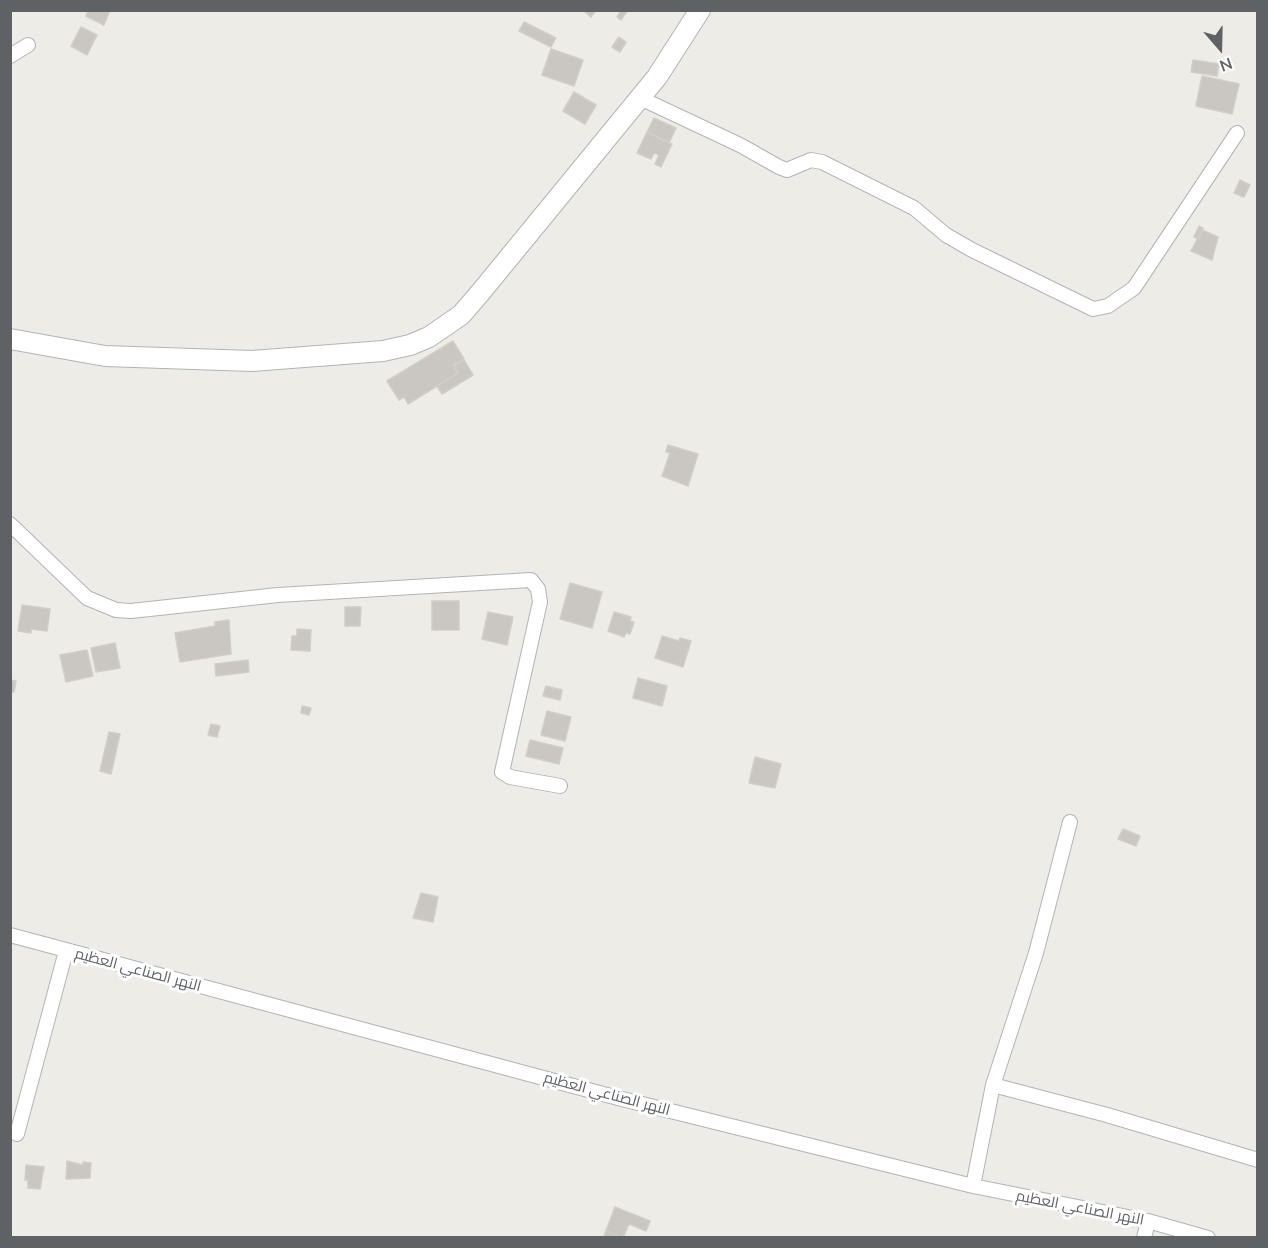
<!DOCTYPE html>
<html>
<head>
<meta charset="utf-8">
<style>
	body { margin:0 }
	#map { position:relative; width:1268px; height:1248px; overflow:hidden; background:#eeece7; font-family:Mulish,sans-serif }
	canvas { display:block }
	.frame { position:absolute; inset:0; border:12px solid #5e6265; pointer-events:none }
	.north { position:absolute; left:1190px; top:18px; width:60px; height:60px; -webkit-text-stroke:4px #fff; paint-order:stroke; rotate:160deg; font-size:16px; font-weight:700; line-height:24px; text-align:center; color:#5e6265 }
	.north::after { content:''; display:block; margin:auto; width:21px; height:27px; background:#5e6265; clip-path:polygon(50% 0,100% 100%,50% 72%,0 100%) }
</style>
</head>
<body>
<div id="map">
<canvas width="1268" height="1248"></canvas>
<div class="frame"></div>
<div class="north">N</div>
</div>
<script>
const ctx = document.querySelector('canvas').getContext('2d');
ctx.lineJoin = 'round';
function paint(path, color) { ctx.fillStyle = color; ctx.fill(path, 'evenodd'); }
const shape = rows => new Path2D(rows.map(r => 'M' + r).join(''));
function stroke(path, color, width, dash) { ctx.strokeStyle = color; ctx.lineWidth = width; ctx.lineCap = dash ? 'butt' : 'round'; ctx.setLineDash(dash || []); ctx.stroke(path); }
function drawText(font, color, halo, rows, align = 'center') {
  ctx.font = font + ' Mulish,Cairo,sans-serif'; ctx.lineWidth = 6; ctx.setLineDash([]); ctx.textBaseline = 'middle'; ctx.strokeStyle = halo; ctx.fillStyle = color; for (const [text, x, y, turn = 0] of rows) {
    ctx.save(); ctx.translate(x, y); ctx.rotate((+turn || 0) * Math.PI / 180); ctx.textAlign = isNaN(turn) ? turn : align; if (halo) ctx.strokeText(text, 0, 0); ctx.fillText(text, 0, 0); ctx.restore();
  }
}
const building = shape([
	[88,10,98,12,110,10,104,25,86,16,88,10],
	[583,10,596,10,591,17,583,10],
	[621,10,628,10,621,20,617,17,621,10],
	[524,22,556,38,551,47,519,31,524,22],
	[81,27,97,35,87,55,71,46,81,27],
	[619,37,626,42,620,52,612,47,619,37],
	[551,49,583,60,574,86,542,75,551,49],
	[1193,60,1219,64,1217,76,1191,72,1193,60],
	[1202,76,1239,84,1232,114,1196,106,1202,76],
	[574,92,596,105,585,124,563,111,574,92],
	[654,118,676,128,669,143,647,132,654,118],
	[647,132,672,144,661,167,655,164,659,155,654,153,651,159,637,153,647,132],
	[1240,180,1250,185,1244,197,1234,193,1240,180],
	[1199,226,1203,228,1199,239,1194,237,1199,226],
	[1202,230,1218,237,1212,260,1191,251,1202,230],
	[453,341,464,359,453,365,458,373,408,404,404,397,399,400,387,381,453,341],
	[464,360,473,375,442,394,437,386,458,373,454,366,464,360],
	[668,445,698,454,688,486,662,476,670,453,666,452,668,445],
	[570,583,602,592,592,628,560,619,570,583],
	[432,601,459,601,459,630,432,630,432,601],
	[22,605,50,609,47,631,31,629,31,633,18,631,22,605],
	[345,607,361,607,360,626,345,626,345,607],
	[488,612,513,617,507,645,482,639,488,612],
	[614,612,631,617,630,621,634,622,630,634,626,633,624,637,608,631,614,612],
	[229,620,231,654,180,662,175,633,215,626,215,622,229,620],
	[297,629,311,630,310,651,291,650,292,636,297,636,297,629],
	[662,636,679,641,680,638,691,641,683,667,655,658,662,636],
	[115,643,120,668,96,672,91,648,115,643],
	[87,650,93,676,66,682,60,655,87,650],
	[248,660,249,672,216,676,215,664,248,660],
	[638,678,667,686,662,706,633,698,638,678],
	[10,680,16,681,14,692,10,692,10,680],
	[546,686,562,690,560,700,543,696,546,686],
	[302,706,311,708,309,715,301,713,302,706],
	[547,711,571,717,565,741,541,735,547,711],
	[211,724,220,726,217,737,208,735,211,724],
	[109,732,120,734,111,774,100,771,109,732],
	[530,740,563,748,559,764,526,756,530,740],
	[755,757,781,764,775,788,749,783,755,757],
	[1123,829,1140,836,1136,846,1118,839,1123,829],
	[421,893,438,897,433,922,413,918,421,893],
	[67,1161,83,1165,83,1162,91,1163,90,1178,66,1179,67,1161],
	[26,1165,44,1167,40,1189,28,1188,28,1180,25,1180,26,1165],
	[615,1207,650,1221,646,1231,629,1224,623,1238,606,1231,615,1207],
	[606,1231,623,1238,603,1238,606,1231]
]);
paint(building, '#cac7c3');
stroke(building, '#d2cdc5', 1.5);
const street = shape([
	[10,56,28,45],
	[640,98,740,145,779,167,787,170,811,160,822,162,914,208,946,235,972,250,1093,309,1108,306,1134,288,1237,133],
	[10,524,87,598,116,610,131,611,278,595,531,580,538,589,540,602,502,772,510,777,560,786],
	[10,935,618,1098,973,1186,1148,1221,1208,1238],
	[993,1085,1107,1115,1258,1160],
	[17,1134,66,951],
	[973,1186,993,1085,1036,953,1070,822],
	[1144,1238,1148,1221]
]);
const secondary = shape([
	[10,339,105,356,252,361,383,351,410,345,429,337,461,315,480,293,657,77,700,10]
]);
stroke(street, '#b1b4b7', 16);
stroke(secondary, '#b1b4b7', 22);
stroke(street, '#fff', 14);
stroke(secondary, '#fff', 20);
drawText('15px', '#5e6265', '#fff', [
	["النهر الصناعي العظيم",138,970,15],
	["النهر الصناعي العظيم",607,1094,15],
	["النهر الصناعي العظيم",1080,1208,11]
]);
</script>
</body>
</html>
